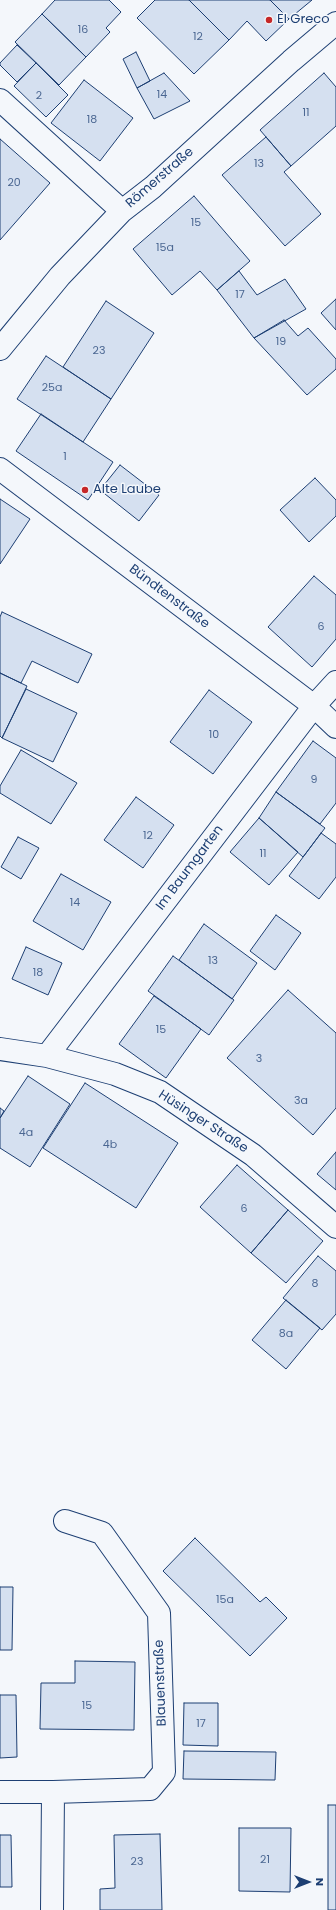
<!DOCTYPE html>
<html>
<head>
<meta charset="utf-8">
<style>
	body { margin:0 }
	#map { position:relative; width:336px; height:1910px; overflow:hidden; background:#f4f7fb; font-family:Poppins,sans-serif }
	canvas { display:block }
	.north { position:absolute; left:288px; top:1862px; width:40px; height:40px; -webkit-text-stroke:3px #f4f7fb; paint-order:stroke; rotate:90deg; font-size:11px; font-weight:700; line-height:16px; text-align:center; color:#1d3f73 }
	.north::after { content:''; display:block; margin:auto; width:14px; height:18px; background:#1d3f73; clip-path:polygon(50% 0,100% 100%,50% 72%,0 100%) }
</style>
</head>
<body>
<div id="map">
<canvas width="336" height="1910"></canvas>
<div class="north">N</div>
</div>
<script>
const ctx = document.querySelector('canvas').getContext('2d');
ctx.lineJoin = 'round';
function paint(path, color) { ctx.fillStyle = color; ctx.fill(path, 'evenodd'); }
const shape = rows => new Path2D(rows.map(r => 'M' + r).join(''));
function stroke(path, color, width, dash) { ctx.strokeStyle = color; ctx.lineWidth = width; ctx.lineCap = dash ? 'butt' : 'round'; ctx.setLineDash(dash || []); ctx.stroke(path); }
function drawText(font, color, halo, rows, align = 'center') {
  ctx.font = font + ' Poppins,sans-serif'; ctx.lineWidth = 3; ctx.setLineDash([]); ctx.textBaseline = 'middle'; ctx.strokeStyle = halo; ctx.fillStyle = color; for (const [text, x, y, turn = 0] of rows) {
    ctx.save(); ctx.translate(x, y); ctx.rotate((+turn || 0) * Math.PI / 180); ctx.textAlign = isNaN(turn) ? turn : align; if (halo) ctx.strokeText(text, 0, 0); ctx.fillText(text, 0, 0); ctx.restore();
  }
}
const building = shape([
	[55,0,109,0,121,12,106,28,110,32,86,57,42,14,55,0],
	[155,0,189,0,229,40,194,74,137,18,155,0],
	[189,0,270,0,289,19,266,41,247,21,229,40,189,0],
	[270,0,312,0,289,19,270,0],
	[42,14,86,57,59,85,15,42,42,14],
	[17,45,36,63,17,82,0,65,0,63,17,45],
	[136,52,150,81,137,88,123,59,136,52],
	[36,63,68,95,46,117,14,86,36,63],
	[164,73,190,101,154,119,137,88,164,73],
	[324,73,336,87,336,126,291,166,260,130,324,73],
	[84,80,133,118,100,161,51,123,84,80],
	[266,137,291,166,284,172,321,214,285,246,222,175,266,137],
	[0,139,50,183,0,240,0,139],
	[194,196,250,261,217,290,200,271,172,295,133,249,194,196],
	[239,271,257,295,285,279,306,309,254,338,217,290,239,271],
	[336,299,336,330,321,313,336,299],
	[106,301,154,333,111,399,63,367,106,301],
	[284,320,298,336,308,328,336,359,336,369,307,395,254,338,284,320],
	[46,356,111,399,83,442,17,399,46,356],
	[41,414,113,462,88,500,16,451,41,414],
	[120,465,159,495,139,521,100,490,120,465],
	[315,478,336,500,336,516,309,542,280,510,315,478],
	[0,499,30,519,0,564,0,499],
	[314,576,336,595,336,639,312,667,268,627,314,576],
	[2,612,92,654,78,683,32,661,21,683,0,673,0,617,2,612],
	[0,673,27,686,2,738,0,736,0,673],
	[26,689,77,713,53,762,2,738,26,689],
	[209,690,252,722,213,774,170,742,209,690],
	[313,741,336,758,336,803,320,824,276,792,313,741],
	[21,750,77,783,51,824,0,793,0,786,21,750],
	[276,792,325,828,303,857,259,818,276,792],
	[136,797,174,825,143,868,104,840,136,797],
	[259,818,298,852,269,885,230,852,259,818],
	[321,833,336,844,336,877,319,899,289,876,321,833],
	[18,837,39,848,21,879,1,867,18,837],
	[61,874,111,902,83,950,33,921,61,874],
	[276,915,301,933,275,970,250,951,276,915],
	[204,924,257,963,232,999,179,960,204,924],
	[26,947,62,963,48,995,12,979,26,947],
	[173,956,234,1000,209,1035,148,991,173,956],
	[288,990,336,1033,336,1108,313,1135,227,1058,288,990],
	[154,996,201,1029,166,1078,119,1044,154,996],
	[28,1076,70,1104,30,1167,0,1148,0,1118,28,1076],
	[85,1083,178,1143,136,1208,43,1148,85,1083],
	[0,1108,4,1111,0,1118,0,1108],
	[336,1152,336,1190,317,1174,336,1152],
	[237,1165,288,1210,251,1253,200,1207,237,1165],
	[288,1210,323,1241,286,1283,251,1253,288,1210],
	[318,1256,336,1271,336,1314,322,1330,283,1298,318,1256],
	[286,1300,320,1328,286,1369,252,1340,286,1300],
	[195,1538,260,1602,266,1597,287,1618,250,1656,163,1571,195,1538],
	[0,1587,13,1587,12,1650,0,1650,0,1587],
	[75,1661,135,1662,134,1730,40,1729,41,1683,75,1683,75,1661],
	[0,1695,16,1695,17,1757,0,1758,0,1695],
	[184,1703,218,1703,218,1746,183,1745,184,1703],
	[184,1751,276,1752,275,1780,183,1779,184,1751],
	[328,1805,336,1805,336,1910,328,1910,328,1805],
	[239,1828,291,1828,290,1892,239,1891,239,1828],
	[160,1834,162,1910,100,1910,100,1889,115,1888,114,1835,160,1834],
	[0,1835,11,1835,12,1887,0,1887,0,1835]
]);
paint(building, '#d5e0f0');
stroke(building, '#1d3f73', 1);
const minor = shape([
	[0,100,122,211],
	[0,349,60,276,122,211,153,187,291,61,336,23],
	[0,469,314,706,336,727],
	[0,1049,47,1056,115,1074,160,1092,253,1155,336,1227],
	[47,1056,314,706,336,682],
	[0,1792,53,1792,52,1910],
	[53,1792,150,1789,164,1772,159,1613,102,1533,65,1521]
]);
stroke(minor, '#1d3f73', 24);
stroke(minor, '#f4f7fb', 22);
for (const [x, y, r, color] of [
	[269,20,4,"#c62828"],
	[85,490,4,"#c62828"]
]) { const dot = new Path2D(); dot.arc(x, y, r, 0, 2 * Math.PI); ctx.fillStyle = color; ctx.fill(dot); stroke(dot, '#f4f7fb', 1.5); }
drawText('11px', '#4b6792', null, [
	["16",83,30],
	["12",198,37],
	["14",162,95],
	["2",39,96],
	["11",306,113],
	["18",92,120],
	["13",259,164],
	["20",14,183],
	["15",196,223],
	["15a",165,248],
	["17",240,295],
	["19",281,342],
	["23",99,351],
	["25a",52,388],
	["1",65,457],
	["6",321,627],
	["10",214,735],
	["9",314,780],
	["12",148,836],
	["11",263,854],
	["14",75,903],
	["13",213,961],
	["18",38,973],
	["15",161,1030],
	["3",259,1059],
	["3a",301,1101],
	["4a",26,1133],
	["4b",110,1145],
	["6",244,1209],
	["8",315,1284],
	["8a",286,1334],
	["15a",225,1600],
	["15",87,1706],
	["17",201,1724],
	["21",265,1860],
	["23",137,1862]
]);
drawText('13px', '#1d3f73', '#f4f7fb', [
	["El Greco",277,20],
	["Alte Laube",93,490]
], 'left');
drawText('13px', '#1d3f73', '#f4f7fb', [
	["Römerstraße",160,178,-41],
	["Bündtenstraße",169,597,37],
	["Im Baumgarten",190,868,-53],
	["Hüsinger Straße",203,1122,33],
	["Blauenstraße",161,1683,-92]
]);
</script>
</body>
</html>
